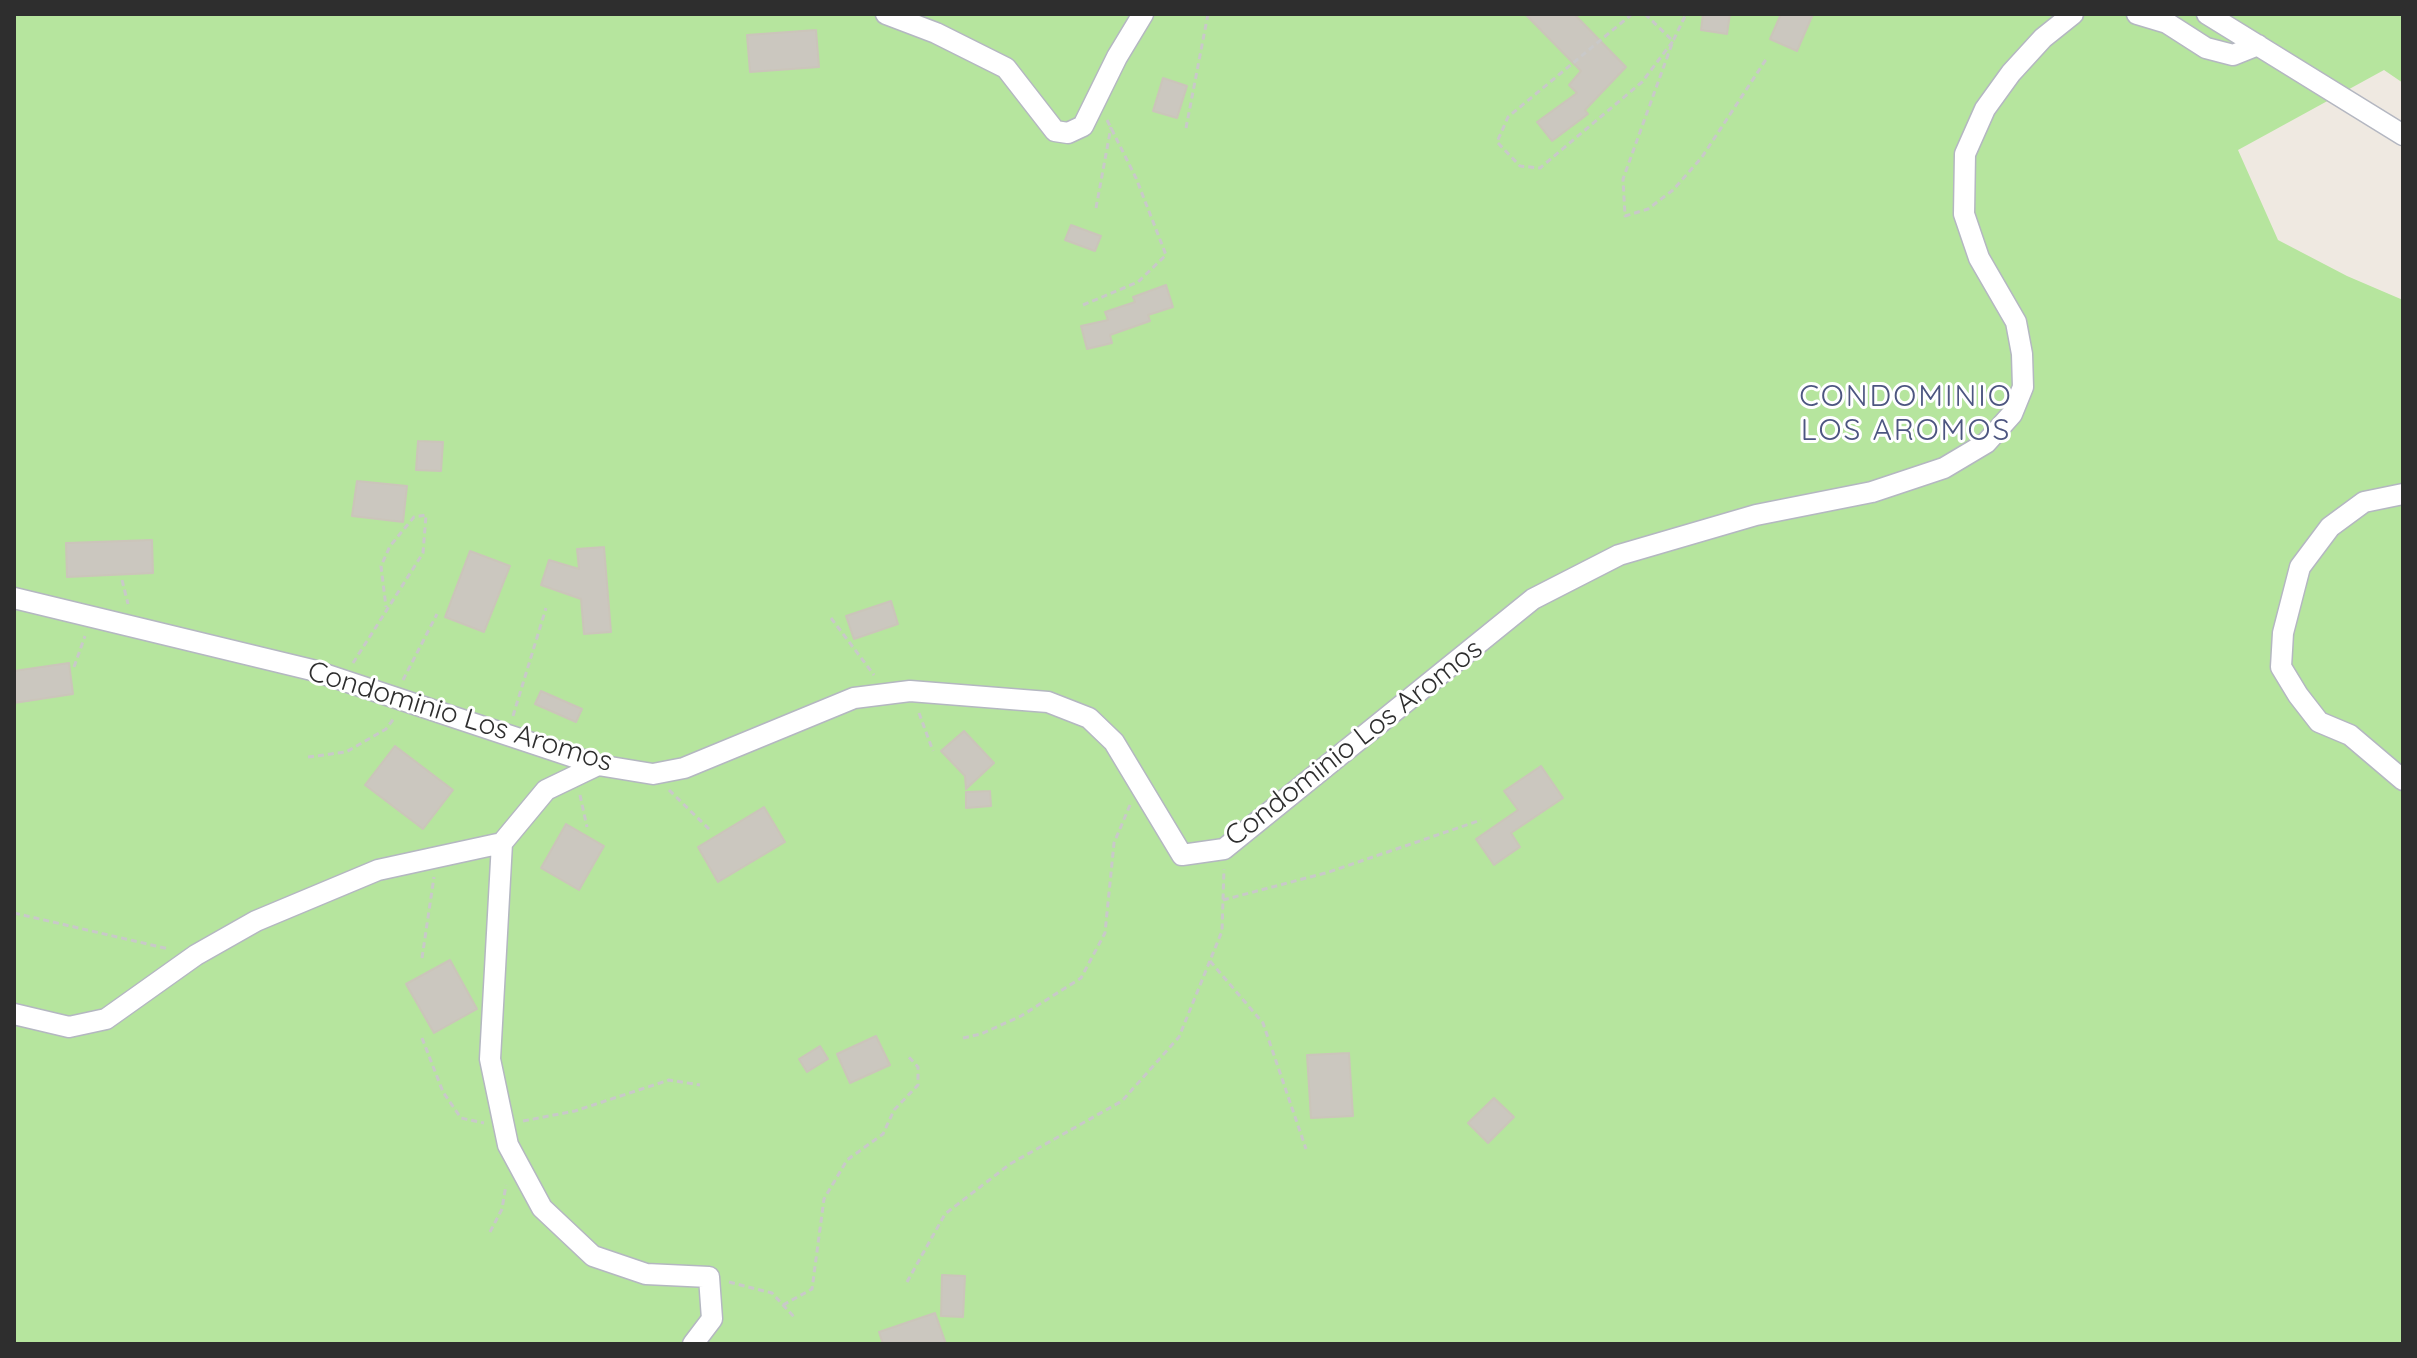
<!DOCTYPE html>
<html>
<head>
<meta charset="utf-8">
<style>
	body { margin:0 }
	#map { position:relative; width:2417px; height:1358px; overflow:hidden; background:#efe9e1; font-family:Quicksand,sans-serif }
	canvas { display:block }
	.frame { position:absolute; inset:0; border:16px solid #2e2e2e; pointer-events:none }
</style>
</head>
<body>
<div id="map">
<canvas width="2417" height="1358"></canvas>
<div class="frame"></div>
</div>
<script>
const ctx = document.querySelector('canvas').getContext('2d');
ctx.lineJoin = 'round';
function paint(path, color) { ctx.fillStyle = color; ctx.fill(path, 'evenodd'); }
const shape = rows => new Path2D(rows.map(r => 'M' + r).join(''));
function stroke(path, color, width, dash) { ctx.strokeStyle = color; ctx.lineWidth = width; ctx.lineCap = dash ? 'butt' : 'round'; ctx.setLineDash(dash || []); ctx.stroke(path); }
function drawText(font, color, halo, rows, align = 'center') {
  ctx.font = font + ' Quicksand,sans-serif'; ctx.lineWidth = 6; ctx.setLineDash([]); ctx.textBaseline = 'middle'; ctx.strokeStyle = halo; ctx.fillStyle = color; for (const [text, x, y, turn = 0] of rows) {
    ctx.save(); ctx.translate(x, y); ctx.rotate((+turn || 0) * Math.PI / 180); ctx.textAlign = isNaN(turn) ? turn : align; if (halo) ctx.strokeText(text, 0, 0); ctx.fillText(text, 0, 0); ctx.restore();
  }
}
paint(shape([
	[14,14,2403,14,2403,83,2384,70,2238,150,2278,240,2347,276,2403,300,2403,1344,14,1344]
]), '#b6e59e');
const building = shape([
	[1525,14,1574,14,1626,67,1585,110,1588,114,1552,141,1537,122,1577,93,1569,85,1581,71,1525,14],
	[1703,14,1730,14,1727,34,1701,30,1703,14],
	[1781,14,1813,14,1797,51,1770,39,1781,14],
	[816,30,819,67,750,72,747,35,816,30],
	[1163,78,1187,86,1177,118,1153,111,1163,78],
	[1071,225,1101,236,1095,251,1065,240,1071,225],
	[1166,285,1173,307,1148,315,1150,321,1110,335,1112,343,1087,349,1081,326,1108,320,1105,312,1135,302,1133,297,1166,285],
	[418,441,443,442,441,471,416,470,418,441],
	[357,481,407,486,403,522,352,516,357,481],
	[152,540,153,573,67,577,66,543,152,540],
	[604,547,611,632,584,634,581,599,541,585,549,560,579,569,577,549,604,547],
	[470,551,510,566,484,632,445,617,470,551],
	[891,601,898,624,854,639,846,616,891,601],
	[69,663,73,694,14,703,14,671,69,663],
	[541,691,582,709,576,722,535,704,541,691],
	[964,731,994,763,966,789,965,776,941,751,964,731],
	[395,746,453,790,423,829,365,785,395,746],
	[1541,766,1563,798,1511,833,1520,847,1494,865,1476,839,1518,810,1504,791,1541,766],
	[990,791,991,806,966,808,966,792,990,791],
	[764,807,785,842,718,882,698,847,764,807],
	[566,824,604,846,579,890,541,868,566,824],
	[450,960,477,1009,434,1033,406,984,450,960],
	[876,1036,890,1065,850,1083,837,1054,876,1036],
	[820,1046,828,1059,807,1072,799,1059,820,1046],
	[1349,1053,1353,1116,1311,1118,1307,1055,1349,1053],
	[1494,1098,1514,1117,1488,1143,1468,1123,1494,1098],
	[942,1275,965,1276,963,1317,941,1316,942,1275],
	[935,1313,946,1344,883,1344,879,1332,935,1313]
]);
paint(building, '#cbc7bf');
stroke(building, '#cbc5ba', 2);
const minor = shape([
	[886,14,936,33,1006,68,1055,131,1068,133,1083,126,1117,57,1143,14],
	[2137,14,2167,23,2206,48,2233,55,2258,45],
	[2207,14,2403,135],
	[2403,494,2364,502,2330,527,2300,567,2283,633,2281,667,2298,695,2319,722,2350,735,2403,780],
	[14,598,312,670,598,765,653,774,684,768,854,698,910,691,1048,702,1089,718,1114,742,1182,855,1224,849,1533,599,1619,555,1756,515,1872,492,1944,468,1986,443,2012,414,2023,387,2022,354,2016,322,1979,258,1964,214,1965,154,1985,109,2011,73,2043,38,2073,14],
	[502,843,490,1059,508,1145,542,1208,593,1256,646,1274,709,1277,712,1319,693,1344],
	[14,1014,69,1027,106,1019,196,955,256,921,378,870,502,843,546,790,598,765]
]);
stroke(minor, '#b4b7c1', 23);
stroke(shape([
	[1632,14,1508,117,1497,142,1520,166,1540,168,1642,82,1673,41,1623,179,1625,216,1648,209,1673,190,1702,157,1767,58],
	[1645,14,1673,41,1686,14],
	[1186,128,1208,14],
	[1096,208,1111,127],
	[1083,305,1138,282,1166,255,1136,178,1107,120],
	[122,580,128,604],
	[831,618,874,675],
	[353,663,423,553,426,515,414,517,390,546,381,566,386,607],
	[74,667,85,636],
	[403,680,437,614],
	[919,713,933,751],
	[513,716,546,608],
	[308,757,346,752,386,729,395,717],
	[669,790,710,830],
	[580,795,587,827],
	[1223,900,1329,872,1481,820],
	[14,913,169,949],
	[422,958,434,877],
	[1210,961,1263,1023,1306,1149],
	[422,1038,443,1092,461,1118,484,1123],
	[963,1038,981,1034,1021,1016,1081,978,1105,933,1114,843,1130,805],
	[523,1121,575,1111,669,1080,700,1085],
	[490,1232,502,1209,506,1185],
	[729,1282,772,1293,795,1318],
	[907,1282,945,1214,1010,1164,1122,1101,1179,1037,1222,931,1224,869],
	[783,1305,812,1289,824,1199,847,1160,883,1134,894,1110,918,1085,918,1067,907,1055]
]), '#c9c9c9', 3, [6, 4]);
stroke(minor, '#fff', 20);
drawText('28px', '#2e2e2e', '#fff', [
	["Condominio Los Aromos",460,717,17],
	["Condominio Los Aromos",1354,743,-38]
]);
ctx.letterSpacing = '2px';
drawText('30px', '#4d5680', '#fff', [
	["CONDOMINIO",1906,397],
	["LOS AROMOS",1906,431]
]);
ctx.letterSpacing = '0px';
</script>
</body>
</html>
